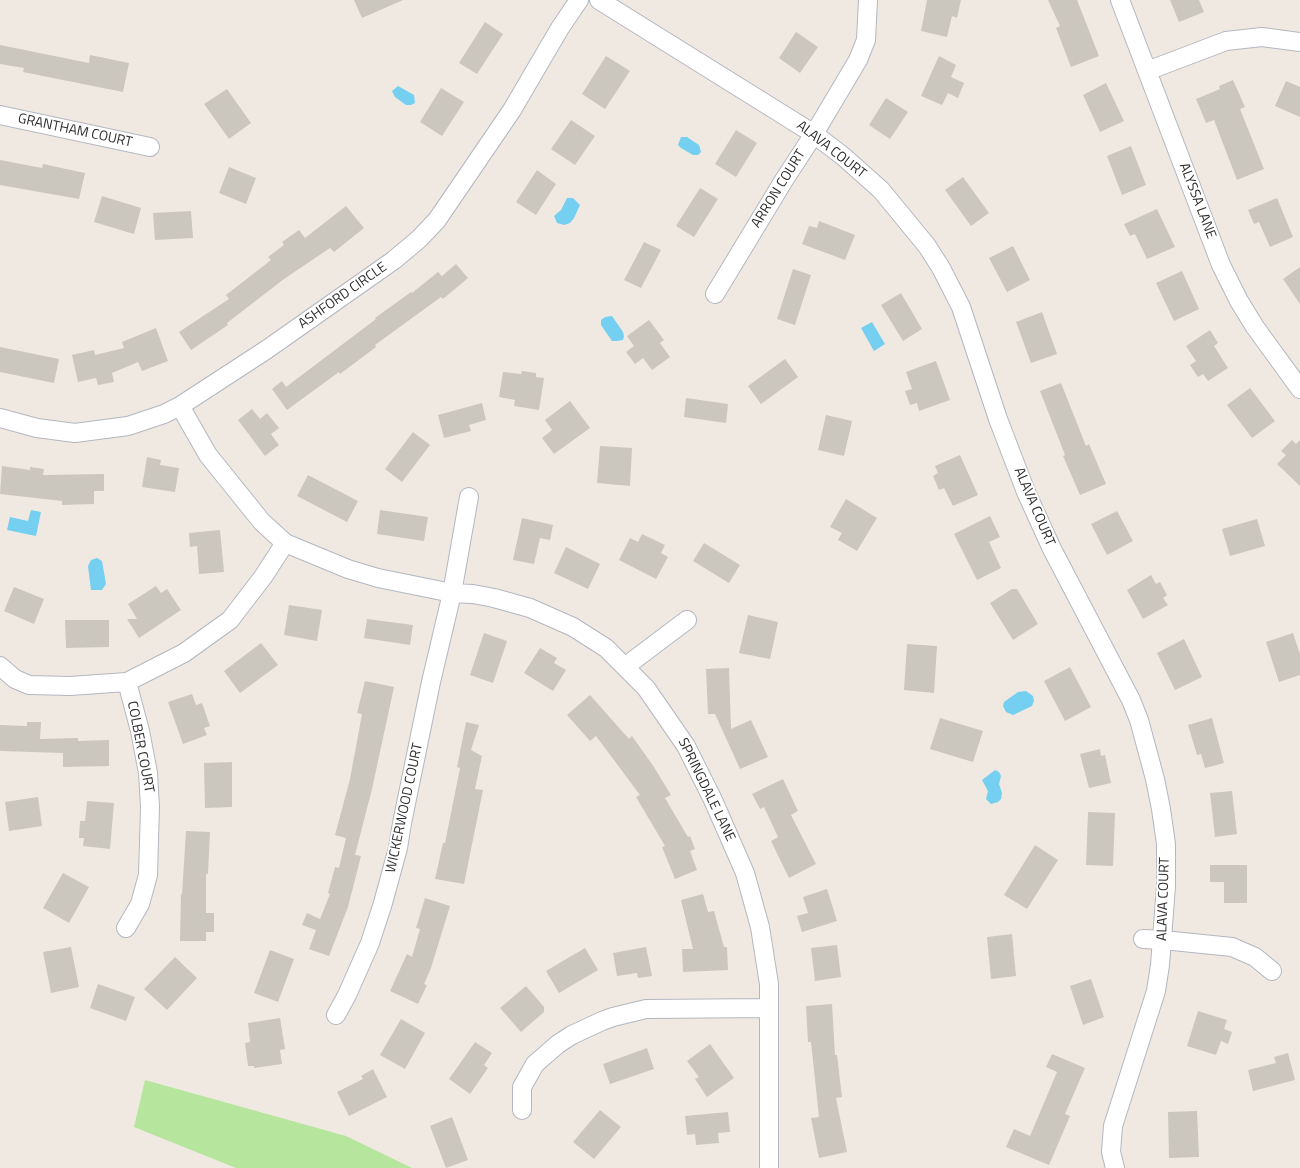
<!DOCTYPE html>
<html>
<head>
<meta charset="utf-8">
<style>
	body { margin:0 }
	canvas { display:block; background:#efe9e1 }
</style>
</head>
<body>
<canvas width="1300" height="1168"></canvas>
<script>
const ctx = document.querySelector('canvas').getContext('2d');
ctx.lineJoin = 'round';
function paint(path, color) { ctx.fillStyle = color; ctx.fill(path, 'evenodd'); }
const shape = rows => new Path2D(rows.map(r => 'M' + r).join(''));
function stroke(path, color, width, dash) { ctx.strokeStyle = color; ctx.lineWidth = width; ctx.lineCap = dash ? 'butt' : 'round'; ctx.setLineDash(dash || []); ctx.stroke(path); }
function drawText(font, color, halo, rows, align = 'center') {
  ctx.font = font + ' "Titillium Web",sans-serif'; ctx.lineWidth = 4; ctx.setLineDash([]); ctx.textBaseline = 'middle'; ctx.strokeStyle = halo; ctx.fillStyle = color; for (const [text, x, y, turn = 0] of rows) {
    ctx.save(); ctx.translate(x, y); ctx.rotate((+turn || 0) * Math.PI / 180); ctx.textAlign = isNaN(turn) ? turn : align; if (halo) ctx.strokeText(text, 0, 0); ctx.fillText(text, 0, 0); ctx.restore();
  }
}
paint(shape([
	[145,1080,346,1136,412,1168,236,1168,134,1127]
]), '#b6e59e');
paint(shape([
	[398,86,414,95,415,103,411,105,406,105,395,97,392,91],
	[681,137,687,137,699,145,701,152,698,155,693,155,681,148,678,145],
	[567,198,573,198,580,205,574,218,570,223,564,225,557,223,554,216,561,210],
	[612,316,623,332,624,336,623,340,617,341,612,341,601,325,601,320,605,317],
	[872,322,885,344,874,351,861,328],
	[31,510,41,512,36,536,7,530,10,517,28,521],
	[97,558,102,561,106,584,102,590,91,590,88,566,91,560],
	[1026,691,1033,696,1034,701,1032,706,1013,715,1006,712,1003,706,1004,702,1018,692],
	[995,770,999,772,1001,776,999,784,1002,793,1001,799,998,802,991,804,986,799,988,791,982,780]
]), '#75cff0');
paint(shape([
	[354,0,403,0,362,18],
	[927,0,961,0,957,18,952,16,947,37,921,31],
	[1048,0,1077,0,1099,56,1071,67,1056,28,1060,26],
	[1170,0,1199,0,1204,12,1179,22],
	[485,22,503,34,477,74,459,63],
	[796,32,818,47,800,73,779,58],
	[0,45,89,63,90,55,129,63,123,92,23,72,24,68,0,64],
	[606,56,630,71,605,109,582,94],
	[939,56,956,65,951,77,964,83,958,98,948,93,942,105,921,96],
	[1233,80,1245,107,1240,109,1264,169,1237,180,1214,120,1206,123,1196,99,1220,89,1219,86],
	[1286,81,1300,87,1300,117,1275,106],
	[1106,83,1124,121,1100,132,1083,95],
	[441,88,464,102,442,136,420,122],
	[227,89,251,123,229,139,204,104],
	[886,98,908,112,890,139,869,125],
	[571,120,595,136,575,165,551,149],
	[736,130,757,143,736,177,715,164],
	[1131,146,1146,185,1122,195,1107,156],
	[0,160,42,168,43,164,85,173,79,199,0,185],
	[229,167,256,178,246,204,219,193],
	[537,170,556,184,536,215,516,202],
	[963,177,989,213,971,226,945,190],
	[700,188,718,199,694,237,676,226],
	[102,196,141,208,134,234,94,222],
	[1277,198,1293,237,1270,247,1259,222,1254,224,1248,210],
	[346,206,364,228,334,252,330,248,284,279,227,323,228,325,191,350,179,332,229,299,226,295,271,260,268,257,284,245,282,242,299,230,305,238],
	[1157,209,1175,247,1147,259,1135,234,1130,236,1124,224],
	[191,211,193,238,155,240,153,213],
	[819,221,855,235,845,260,802,244,809,226,817,228],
	[644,242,661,250,641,288,624,280],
	[1013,246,1030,280,1007,292,989,258],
	[456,264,468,278,443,299,441,297,375,345,376,347,340,374,339,372,287,410,272,389,282,381,286,387,376,319,375,318,411,292,412,293,438,272,442,276],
	[1300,267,1300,304,1283,279],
	[793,269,811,275,795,325,777,319],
	[1182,271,1199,309,1174,321,1156,283],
	[901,293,922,329,903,341,881,305],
	[1042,312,1057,354,1031,363,1016,322],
	[649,320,664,340,660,343,670,357,652,370,643,358,635,364,626,352,634,346,627,336],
	[156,328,168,361,142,371,138,362,112,373,114,382,98,385,96,378,78,382,72,355,94,350,95,355,124,348,122,342],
	[1210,330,1218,343,1214,346,1228,368,1208,381,1203,374,1198,377,1190,365,1196,361,1186,346],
	[0,347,59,359,54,383,0,372],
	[785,359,798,377,761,404,748,386],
	[936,361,950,400,919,411,917,403,910,405,905,391,912,389,906,372],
	[522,371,536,373,536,377,544,378,539,410,514,406,515,400,499,397,503,372,521,374],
	[1061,383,1086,446,1089,444,1106,484,1080,495,1063,456,1065,455,1040,391],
	[1250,388,1275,421,1252,438,1227,405],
	[686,398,728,404,726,423,684,417],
	[570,401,590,428,554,454,542,438,552,430,545,420],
	[482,403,486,420,469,425,471,431,444,438,438,415],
	[252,409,260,419,267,413,279,428,271,434,279,445,265,456,238,420],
	[826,415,852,421,844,456,818,450],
	[413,432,430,445,402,482,385,469],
	[1292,440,1296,444,1300,440,1300,486,1277,464,1286,455,1281,451],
	[600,446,632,448,630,486,597,483],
	[960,455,978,495,953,506,944,488,939,490,933,476,938,473,935,466],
	[147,457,161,460,160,465,179,468,175,492,142,487],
	[2,466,30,470,30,467,44,469,43,475,104,474,104,491,94,491,94,504,62,505,62,501,0,494],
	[308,475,358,501,347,522,297,496],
	[846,499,877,518,857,551,838,540,842,533,830,527],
	[380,510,428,517,424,541,377,534],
	[1117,511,1133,541,1107,555,1091,524],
	[990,516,1000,537,989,542,1001,568,977,580,954,534],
	[522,518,553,525,550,540,540,538,534,564,513,560],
	[1257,519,1265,546,1230,556,1222,529],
	[220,530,224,572,199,574,197,546,190,547,189,533],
	[642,534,665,545,661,553,668,557,656,579,619,560,630,538,638,542],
	[704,543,740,565,729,583,693,561],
	[566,547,600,564,588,589,554,573],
	[1151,575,1156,584,1160,582,1167,595,1163,598,1168,605,1143,619,1127,590],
	[156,586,161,593,167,589,181,610,139,638,127,619,137,619,128,604],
	[14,587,44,599,34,624,4,611],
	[1012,589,1017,589,1038,624,1013,640,990,603],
	[289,605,322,610,317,641,284,635],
	[748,615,778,622,770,659,739,653],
	[367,619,413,625,410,645,364,638],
	[65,620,109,620,109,647,66,648],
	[484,633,507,641,493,683,470,675],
	[1293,633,1300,654,1300,675,1279,682,1266,642],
	[1184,639,1202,677,1175,690,1157,653],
	[261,643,278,665,240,693,224,671],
	[907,644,937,646,934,693,904,690],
	[540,648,557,658,554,663,566,670,553,691,524,673],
	[1070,667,1091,707,1065,721,1044,681],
	[729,668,731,729,751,720,768,757,740,769,715,714,708,714,706,669],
	[365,681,394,687,372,789,355,855,361,856,348,907,329,956,309,949,316,930,302,925,307,913,320,919,330,894,328,893,335,867,339,868,346,838,335,835,350,779,362,714,357,713],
	[192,694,196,705,202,703,210,726,204,728,207,735,183,744,168,702],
	[590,695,629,739,632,736,654,767,671,795,665,798,688,837,690,836,695,849,690,851,697,870,675,879,662,847,665,846,636,797,640,795,596,736,590,741,567,715],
	[940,718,983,731,973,762,930,749],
	[1212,718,1224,763,1205,768,1201,754,1197,755,1188,725],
	[27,722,41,722,40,739,78,738,78,741,109,740,109,766,63,767,63,753,0,751,0,725,27,726],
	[466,722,479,725,471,750,482,756,475,789,483,790,464,884,435,879,443,843,445,843,460,768,457,767],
	[1100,749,1101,756,1105,755,1111,783,1089,788,1080,754],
	[232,762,232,807,205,808,204,763],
	[783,779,798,811,791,815,816,864,789,878,771,841,778,837,764,807,760,809,752,794],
	[1232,791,1237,834,1215,837,1210,793],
	[38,797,42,826,9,831,5,802],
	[87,801,114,803,110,849,83,846,84,838,79,838,80,821,85,821],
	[1088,812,1115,813,1113,866,1086,865],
	[186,831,210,832,208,874,206,874,206,913,214,913,214,932,206,932,206,941,180,941,181,894,182,894],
	[1035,845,1058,860,1027,909,1004,895],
	[1210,865,1247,865,1247,903,1224,903,1224,882,1210,882],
	[63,873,89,887,69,923,43,908],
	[827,889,837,921,802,932,797,916,808,913,803,897],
	[703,894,708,912,714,911,724,947,727,947,728,970,683,972,682,949,693,949,681,900],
	[425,898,450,906,431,968,424,984,427,985,418,1004,390,991,407,954,412,957,420,929,416,928],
	[1012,934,1016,976,991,979,987,937],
	[837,945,841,977,815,981,811,948],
	[71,947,79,987,51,993,43,952],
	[646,947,652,976,638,978,637,973,617,976,613,953],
	[585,948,598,970,559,993,546,971],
	[270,950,294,959,278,1002,254,993],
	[175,957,197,978,167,1010,144,989],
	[1091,979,1104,1017,1083,1025,1070,986],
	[98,984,135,997,126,1021,90,1008],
	[526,986,544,1007,544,1012,521,1032,500,1008],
	[832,1004,835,1055,837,1055,842,1097,836,1098,847,1152,819,1158,811,1118,819,1117,811,1042,808,1042,806,1006],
	[1198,1011,1227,1020,1224,1029,1232,1032,1228,1044,1221,1041,1216,1055,1187,1046],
	[280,1018,285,1049,280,1050,282,1064,254,1068,254,1066,248,1066,245,1043,250,1042,248,1023],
	[401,1019,425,1033,405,1069,380,1055],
	[475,1042,492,1053,484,1065,488,1068,470,1094,449,1079],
	[710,1044,734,1078,707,1097,695,1079,699,1077,687,1061],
	[647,1048,654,1069,610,1084,603,1064],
	[1288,1053,1295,1080,1253,1091,1248,1070,1276,1063,1274,1057],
	[1052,1054,1085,1068,1065,1114,1070,1116,1049,1165,1006,1147,1014,1129,1030,1136,1057,1072,1046,1067],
	[373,1069,387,1097,349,1116,337,1092,363,1079,361,1076],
	[600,1110,621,1127,594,1159,573,1142],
	[1197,1111,1199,1157,1169,1158,1168,1112],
	[728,1112,730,1132,718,1133,719,1143,696,1145,695,1134,687,1135,685,1116],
	[452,1117,468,1160,446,1168,430,1126]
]), '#cbc7bf');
const street = shape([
	[599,0,814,134,844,157,881,190,927,246,941,268,961,307,998,419,1026,492,1052,549,1131,700,1139,720,1155,779,1161,809,1166,844,1166,886,1160,965,1156,991,1113,1126,1111,1152,1115,1168],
	[1120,0,1221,265,1239,301,1255,327,1300,389],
	[1147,71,1226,41,1262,37,1300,42],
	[0,115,150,147],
	[715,294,784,180,814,134,858,60,866,40,868,0],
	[180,406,208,455,262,522,285,543,348,569,378,578,452,593,473,594,494,598,530,608,573,627,606,648,646,688,686,746,713,800,745,873,760,927,769,984,769,1168],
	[0,418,37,428,75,433,128,426,164,414,180,406,266,350,394,260,419,239,437,220,512,110,560,28,579,0],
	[0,666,15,679,29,685,70,686,127,682,184,653,230,620,263,577,285,543],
	[626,666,687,620],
	[126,928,140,904,148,875,150,807,148,773,140,731,127,682],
	[1143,939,1163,940,1232,947,1255,957,1272,971],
	[336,1015,347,995,370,943,383,903,398,848,402,823,431,682,452,593,469,497],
	[522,1110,522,1087,535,1064,558,1044,572,1035,602,1021,613,1017,646,1009,769,1008]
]);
stroke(street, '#b4b7c1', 20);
stroke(street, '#fff', 18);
drawText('14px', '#2e2e2e', '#fff', [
	["GRANTHAM COURT",75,131,12],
	["ALAVA COURT",831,150,38],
	["ARRON COURT",779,189,-58],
	["ALYSSA LANE",1197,201,69],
	["ASHFORD CIRCLE",343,296,-35],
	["ALAVA COURT",1034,507,67],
	["COLBER COURT",140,747,79],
	["SPRINGDALE LANE",706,790,64],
	["WICKERWOOD COURT",405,808,-78],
	["ALAVA COURT",1164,899,-88]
]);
</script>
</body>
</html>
